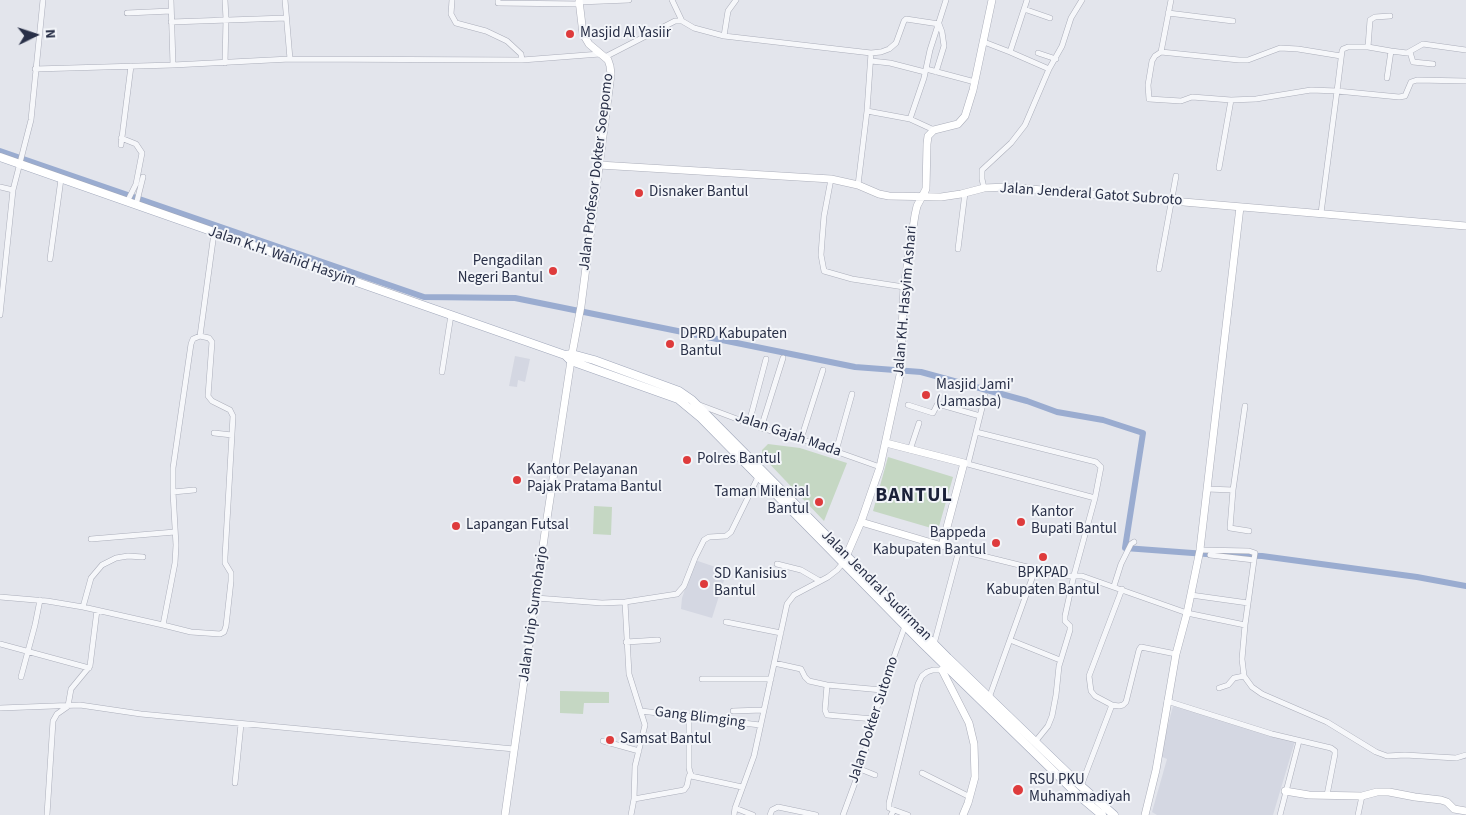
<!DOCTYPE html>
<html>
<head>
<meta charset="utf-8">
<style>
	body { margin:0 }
	#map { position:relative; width:1466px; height:815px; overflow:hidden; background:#e3e5ec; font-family:"Source Sans 3",sans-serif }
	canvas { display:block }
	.north { position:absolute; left:10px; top:10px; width:50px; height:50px; -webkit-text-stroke:4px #f3f5f9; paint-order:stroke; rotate:86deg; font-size:14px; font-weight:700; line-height:20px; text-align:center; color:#282f47 }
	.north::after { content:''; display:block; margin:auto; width:18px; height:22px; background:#282f47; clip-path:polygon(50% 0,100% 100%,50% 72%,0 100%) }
</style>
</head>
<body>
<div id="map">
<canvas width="1466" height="815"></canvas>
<div class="north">N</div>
</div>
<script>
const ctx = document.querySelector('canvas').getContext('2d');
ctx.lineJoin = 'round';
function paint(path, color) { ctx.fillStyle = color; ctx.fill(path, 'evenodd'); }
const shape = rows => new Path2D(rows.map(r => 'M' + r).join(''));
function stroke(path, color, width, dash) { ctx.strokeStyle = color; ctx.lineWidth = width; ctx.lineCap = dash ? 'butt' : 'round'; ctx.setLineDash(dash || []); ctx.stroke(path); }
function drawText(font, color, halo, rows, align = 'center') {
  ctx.font = font + ' "Source Sans 3",sans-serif'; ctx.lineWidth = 4; ctx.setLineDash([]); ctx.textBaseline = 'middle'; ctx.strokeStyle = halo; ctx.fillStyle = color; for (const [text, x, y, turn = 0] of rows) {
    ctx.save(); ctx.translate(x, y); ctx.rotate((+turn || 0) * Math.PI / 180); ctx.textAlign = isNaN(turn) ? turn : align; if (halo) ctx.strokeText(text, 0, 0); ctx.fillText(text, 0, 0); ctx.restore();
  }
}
paint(shape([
	[515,356,530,359,525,382,518,380,517,387,509,386],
	[695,560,727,571,712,618,681,609,682,598],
	[1173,706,1295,741,1273,815,1157,815,1152,812,1167,759,1160,756]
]), '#d4d7e2');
paint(shape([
	[768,444,800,448,847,463,824,521,763,457,762,450],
	[888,457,953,477,938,530,873,511],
	[594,506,612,507,611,535,593,534],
	[560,691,609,692,609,703,584,703,583,714,560,713]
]), '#c5d7c3');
stroke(shape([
	[0,151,424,297,515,298,855,367,921,372,1027,401,1057,412,1103,420,1143,433,1125,548,1206,554,1262,556,1417,577,1466,586]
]), '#9aacd0', 6);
const street = shape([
	[171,0,173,65],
	[285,0,290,59],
	[452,0,451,14,456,23,486,31,507,41,521,54,522,60],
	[498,0,498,3,579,4],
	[672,0,682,21],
	[1171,0,1161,52,1239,60,1248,60,1280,48,1298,49,1341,56],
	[579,2,629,0],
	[1024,9,1050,18],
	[127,13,171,11],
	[1168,13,1233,21],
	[171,22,286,18],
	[724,36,728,11,736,0],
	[984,42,1010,52,1027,0],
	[1368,47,1370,20,1375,17,1390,16],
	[1391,51,1407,53,1423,44,1466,50],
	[1010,52,1049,69],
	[1161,52,1155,56,1152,61,1148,85,1149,99,1181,101,1192,97,1231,100,1256,99,1311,90,1337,91,1342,51,1343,49,1348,47,1368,47,1391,51,1387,78],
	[1410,52,1413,62,1433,64],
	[871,53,867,111,910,119,934,130],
	[1038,53,1056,59],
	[605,57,675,21,682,21,694,28,724,36,871,53,881,52,889,49,896,43,904,21,906,19,939,24,942,32,944,46,936,72],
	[871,61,890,63,925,72],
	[225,63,226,19,225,0],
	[35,69,173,65,290,59,522,60,600,54],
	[926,69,975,82],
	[910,119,924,78,930,50,946,0],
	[121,138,136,144,142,153,136,184,127,202],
	[121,145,131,66],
	[1219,168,1231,100],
	[831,179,824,216,822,241,821,255,824,271,852,279,904,287],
	[858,185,867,111],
	[0,187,13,190],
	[984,188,982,179,982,170,1011,143,1025,125,1049,69,1062,46,1071,18,1082,0],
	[136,205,143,177],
	[1321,213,1337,91,1399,97,1405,96,1411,82,1417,80,1466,81],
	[958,249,965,193],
	[50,259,61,179],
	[1159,269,1176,176],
	[0,315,13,190,31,120,43,0],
	[442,372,451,315],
	[697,404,761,428,801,439,880,467],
	[908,405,933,413,937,405,938,404,980,416],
	[749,423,766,359],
	[761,428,783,358],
	[976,432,1096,462,1101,467,1095,498,1074,575,1065,616,1065,621,1070,626,1070,630,1059,666,1056,695,1052,716,1048,726,1035,742],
	[214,433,232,435],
	[801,439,823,370],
	[910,450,919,423],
	[836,451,852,394],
	[964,463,1095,498],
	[968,464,985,396],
	[1207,489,1233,490,1245,406],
	[194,490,173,492,173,468,191,344,193,339,200,336,214,233],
	[1233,490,1230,528,1249,531],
	[91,539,175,532],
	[942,546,1064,576,1082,576,1187,613,1245,625],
	[1200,550,1249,551,1255,553,1245,625,1242,659,1244,676,1252,687,1262,694,1327,722,1376,752,1387,756,1405,755,1456,758,1466,755],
	[1210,555,1254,560],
	[777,564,801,570,820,581],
	[1114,586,1121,564,1131,544,1134,542],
	[1122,589,1089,676,1091,691,1095,696,1112,705,1119,706,1123,705,1126,702,1139,650,1141,647,1176,654],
	[1191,595,1248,603],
	[0,597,47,601,83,607,163,625,175,563,176,545,173,492],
	[536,598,602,603,625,602,677,594,684,586,695,558,704,540,709,537,726,536,731,532,758,477],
	[625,602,629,674,645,725,635,766,634,799,631,815],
	[83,607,91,578,102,565,116,558,128,556,143,557],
	[726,622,781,633],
	[163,625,191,632,220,634,224,632,226,626,231,581,231,573,225,563,225,557,233,416,230,410,212,401,208,396,212,342,209,338,200,336],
	[1010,640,1060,660],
	[626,642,658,640],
	[0,644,89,668],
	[934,644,959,550],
	[774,663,801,669,805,677,809,681,827,685,882,690],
	[21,677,35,625,40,600],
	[702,679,771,679],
	[827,685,825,710,827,715,874,719],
	[1219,688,1228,685,1234,678,1244,676],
	[989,698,1035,570],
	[1167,701,1272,734,1331,748,1335,751,1335,754,1327,795],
	[68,706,71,689,90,666,97,610],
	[0,708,80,705,141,714,514,749],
	[641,711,760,725],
	[733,711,763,710],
	[689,716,689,768,691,776,742,787],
	[603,741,639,751],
	[860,769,875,775],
	[922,773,970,797],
	[235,783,241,724],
	[1081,786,1112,705],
	[634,799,684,790,687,786,689,776,691,774],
	[735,808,753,815],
	[894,810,889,808,889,803,918,684,922,676,927,672,933,670,942,670],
	[47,815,53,721,57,714,67,707],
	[734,815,735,808,754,756,787,604,794,595,828,577,837,570,843,563],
	[770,815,772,810,778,807,816,815],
	[843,815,860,769,882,690,905,626],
	[891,815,894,810,908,815],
	[1280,815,1299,741],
	[1358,815,1362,796]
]);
const secondary = shape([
	[599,165,831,179,858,185,879,194,889,196,941,197,961,194,984,188,1007,187,1466,226],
	[861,522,942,546,964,463,886,443],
	[1200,549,1240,207],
	[845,559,861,522,880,467,900,375,904,287,915,215,917,206,926,189,927,144,928,136,934,130,958,124,965,116,973,90,992,0],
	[946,666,942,670,969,723,974,744,975,777,968,803,963,815],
	[1285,791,1309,795,1362,796,1377,792,1389,792,1415,797,1441,800,1447,802,1454,809,1466,811],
	[505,815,546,525,572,354,581,306,611,74,610,66,608,60,589,44,583,34,579,0],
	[1145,815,1156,770,1176,654,1187,613,1200,550]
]);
const primary = shape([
	[0,157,565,355,571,361,678,399,701,418,921,642,1077,794,1102,815],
	[565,355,572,354,594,360,679,391,692,400,948,658,1081,786,1114,815]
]);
stroke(street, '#abaeba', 6);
stroke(secondary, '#abaeba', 8);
stroke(primary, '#a0a7ba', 9);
stroke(street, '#f6f7fa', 5);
stroke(secondary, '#fff', 7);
stroke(primary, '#fff', 8);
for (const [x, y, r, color] of [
	[570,34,5,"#de3b3c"],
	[639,193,5,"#de3b3c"],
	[553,271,5,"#de3b3c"],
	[670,344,5,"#de3b3c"],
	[926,395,5,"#de3b3c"],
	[687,460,5,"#de3b3c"],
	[517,480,5,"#de3b3c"],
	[819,502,5,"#de3b3c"],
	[1021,522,5,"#de3b3c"],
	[456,526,5,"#de3b3c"],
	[996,543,5,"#de3b3c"],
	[1043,557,5,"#de3b3c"],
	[704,584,5,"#de3b3c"],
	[610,740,5,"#de3b3c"],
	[1018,790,6,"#de3b3c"]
]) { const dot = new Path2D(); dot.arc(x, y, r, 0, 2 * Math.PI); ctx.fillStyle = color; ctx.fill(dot); stroke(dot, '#f3f5f9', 2); }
drawText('15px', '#282f47', '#f3f5f9', [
	["Masjid Al Yasiir",580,34],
	["Disnaker Bantul",649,193],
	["Pengadilan",543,262,"right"],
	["Negeri Bantul",543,279,"right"],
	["DPRD Kabupaten",680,335],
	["Bantul",680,352],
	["Masjid Jami'",936,386],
	["(Jamasba)",936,403],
	["Polres Bantul",697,460],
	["Kantor Pelayanan",527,471],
	["Pajak Pratama Bantul",527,488],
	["Taman Milenial",809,493,"right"],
	["Bantul",809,510,"right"],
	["Kantor",1031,513],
	["Bupati Bantul",1031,530],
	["Lapangan Futsal",466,526],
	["Bappeda",986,534,"right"],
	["Kabupaten Bantul",986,551,"right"],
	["BPKPAD",1043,574,"center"],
	["Kabupaten Bantul",1043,591,"center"],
	["SD Kanisius",714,575],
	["Bantul",714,592],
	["Samsat Bantul",620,740],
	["RSU PKU",1029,781],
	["Muhammadiyah",1029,798]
], 'left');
drawText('15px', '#282f47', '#f3f5f9', [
	["Jalan Profesor Dokter Soepomo",597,172,-83],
	["Jalan Jenderal Gatot Subroto",1091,195,4],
	["Jalan K.H. Wahid Hasyim",282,257,19],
	["Jalan KH. Hasyim Ashari",906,301,-85],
	["Jalan Gajah Mada",788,435,19],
	["Jalan Jendral Sudirman",876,586,45],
	["Jalan Urip Sumoharjo",534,614,-82],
	["Gang Blimging",700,718,7],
	["Jalan Dokter Sutomo",874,720,-72]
]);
ctx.letterSpacing = '1px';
drawText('bold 20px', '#1a2038', '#f3f5f9', [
	["BANTUL",914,497]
]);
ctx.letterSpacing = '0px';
</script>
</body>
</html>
